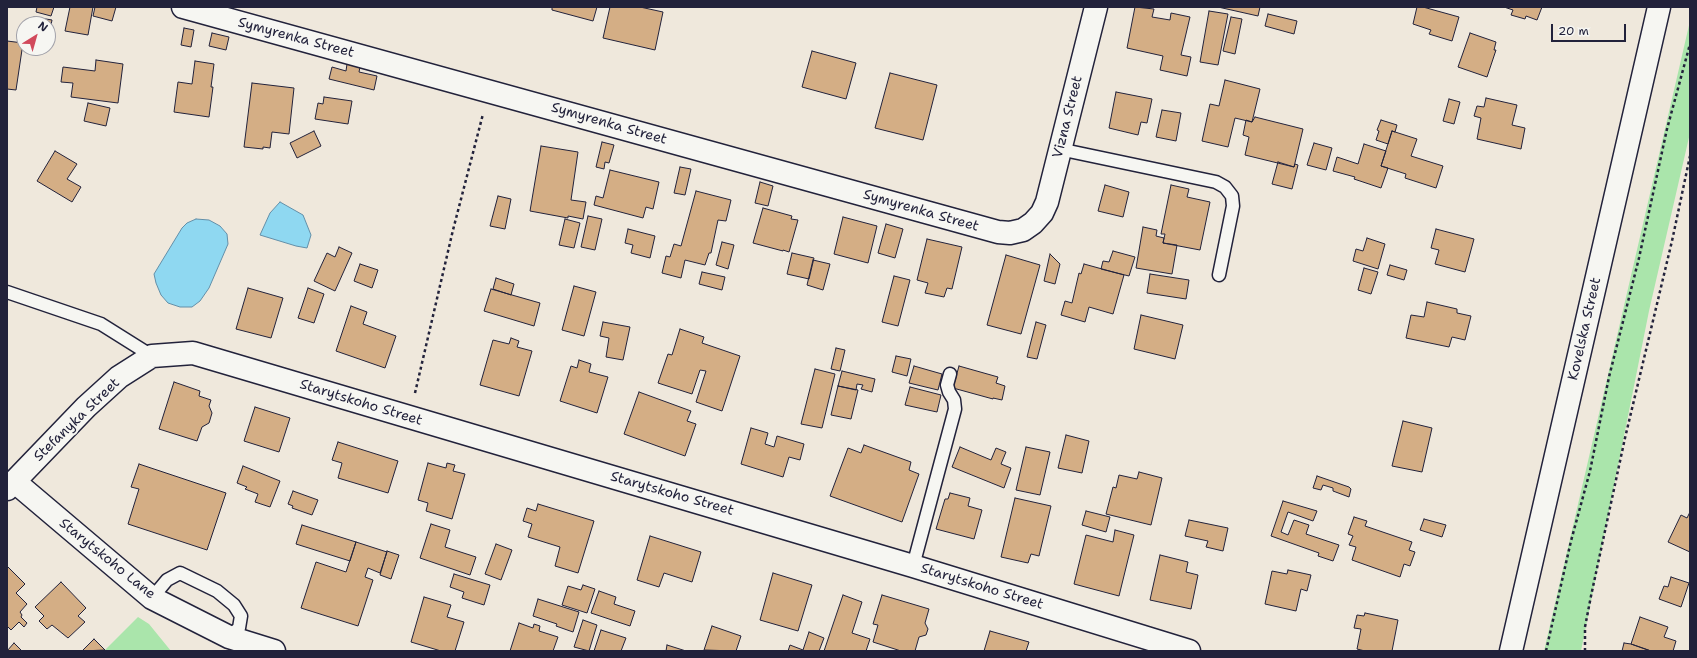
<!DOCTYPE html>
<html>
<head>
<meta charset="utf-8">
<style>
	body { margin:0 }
	#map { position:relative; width:1697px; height:658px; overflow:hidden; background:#efe8dc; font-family:"Shantell Sans",sans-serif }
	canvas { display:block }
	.frame { position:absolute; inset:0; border:8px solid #22223b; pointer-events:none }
	.north { position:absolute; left:16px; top:16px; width:40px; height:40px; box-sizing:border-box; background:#f6f6f2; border:1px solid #a1a1a9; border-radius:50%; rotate:37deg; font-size:11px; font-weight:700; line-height:16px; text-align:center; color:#22223b }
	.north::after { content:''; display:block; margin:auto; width:14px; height:18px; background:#d1495b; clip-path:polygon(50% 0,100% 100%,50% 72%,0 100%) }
	.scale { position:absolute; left:1551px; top:24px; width:75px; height:18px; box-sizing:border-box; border:2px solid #22223b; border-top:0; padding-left:5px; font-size:12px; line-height:14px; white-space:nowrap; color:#22223b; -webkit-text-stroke:3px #f6f6f2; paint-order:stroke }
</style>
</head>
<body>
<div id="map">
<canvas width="1697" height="658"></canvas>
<div class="frame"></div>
<div class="north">N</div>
<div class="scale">20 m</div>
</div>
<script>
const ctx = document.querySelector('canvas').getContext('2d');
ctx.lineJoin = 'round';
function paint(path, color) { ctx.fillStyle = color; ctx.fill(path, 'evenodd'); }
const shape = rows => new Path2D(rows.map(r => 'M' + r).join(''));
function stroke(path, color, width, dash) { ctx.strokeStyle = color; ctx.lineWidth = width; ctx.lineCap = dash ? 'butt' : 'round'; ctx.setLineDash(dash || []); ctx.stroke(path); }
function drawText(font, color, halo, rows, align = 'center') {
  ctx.font = font + ' "Shantell Sans",sans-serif'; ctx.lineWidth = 4; ctx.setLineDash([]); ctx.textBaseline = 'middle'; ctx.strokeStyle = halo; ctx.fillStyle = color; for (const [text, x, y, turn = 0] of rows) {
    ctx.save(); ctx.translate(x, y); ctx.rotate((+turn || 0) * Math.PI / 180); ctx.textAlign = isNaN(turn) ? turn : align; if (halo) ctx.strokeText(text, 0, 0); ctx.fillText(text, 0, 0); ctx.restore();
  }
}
paint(shape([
	[1690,21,1690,133,1649,311,1581,651,1544,651],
	[138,617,149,624,171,651,104,651]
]), '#aae5ab');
const water = shape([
	[280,202,303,215,311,235,307,248,296,246,260,235,270,213,280,202],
	[196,219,209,220,220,226,227,234,228,244,209,288,200,301,192,307,180,307,168,303,161,295,156,283,154,274,182,228,187,223,196,219]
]);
paint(water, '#8fd8f1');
stroke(water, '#638fa8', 1);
const building = shape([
	[37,7,54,7,51,16,36,12,37,7],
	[70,7,93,7,88,35,65,31,70,7],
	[95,7,116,7,112,21,93,16,95,7],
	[552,7,597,7,593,21,552,10,552,7],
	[610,7,640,7,663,12,655,50,603,38,610,7],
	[1135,7,1154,9,1152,17,1170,20,1171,13,1190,17,1181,55,1191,57,1187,76,1160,70,1163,56,1127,48,1135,7],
	[1218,7,1260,7,1258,16,1218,7],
	[1417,7,1423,7,1459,17,1452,41,1429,34,1431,30,1413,24,1417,7],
	[1504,7,1542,7,1537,20,1526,16,1525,19,1511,15,1513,10,1504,7],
	[1209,11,1228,14,1218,65,1200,62,1209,11],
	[1268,14,1297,21,1294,34,1265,26,1268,14],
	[34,17,52,20,48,40,48,24,33,24,34,17],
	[1231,17,1242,19,1235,54,1223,51,1231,17],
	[184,28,194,30,191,47,181,45,184,28],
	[212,33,229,37,226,50,209,46,212,33],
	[1470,33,1496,42,1494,50,1496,50,1487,77,1458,67,1470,33],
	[7,41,23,43,16,90,7,89,7,41],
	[812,51,856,63,846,99,802,87,812,51],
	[96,60,123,64,118,103,71,97,73,83,61,82,63,67,95,71,96,60],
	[195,61,214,64,211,87,213,87,209,117,174,112,178,82,192,84,195,61],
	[347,64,360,67,359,72,377,76,374,90,329,79,332,67,346,71,347,64],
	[890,73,937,85,923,140,875,128,890,73],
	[1225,80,1260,89,1252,122,1235,118,1228,147,1202,141,1210,104,1219,106,1225,80],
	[252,83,294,88,289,134,272,132,270,148,263,147,263,149,244,147,252,83],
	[1116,92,1152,99,1147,123,1141,122,1138,135,1109,128,1116,92],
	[324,97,352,101,348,124,315,119,318,103,323,104,324,97],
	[1486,98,1517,105,1512,125,1525,128,1521,149,1477,139,1481,118,1474,116,1477,106,1484,107,1486,98],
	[1449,99,1460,102,1454,124,1443,121,1449,99],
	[88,103,110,108,106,126,84,121,88,103],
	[1162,110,1181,113,1176,141,1156,137,1162,110],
	[1255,117,1303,129,1294,167,1245,155,1249,137,1243,135,1246,120,1252,122,1255,117],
	[1381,120,1397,125,1395,132,1392,131,1388,144,1376,140,1379,131,1377,130,1381,120],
	[314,131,321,146,297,158,290,143,314,131],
	[1392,131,1417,139,1411,156,1443,166,1436,188,1405,178,1406,174,1381,166,1392,131],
	[602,142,614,145,609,163,605,162,604,169,596,167,602,142],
	[1314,143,1332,148,1326,170,1307,165,1314,143],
	[1364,144,1386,151,1381,166,1388,168,1381,188,1354,179,1355,177,1333,171,1337,157,1358,164,1364,144],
	[541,146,578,152,571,200,586,202,583,219,568,216,568,218,530,211,541,146],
	[55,151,77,164,67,179,81,187,72,202,37,181,55,151],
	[1278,162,1294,167,1295,164,1298,165,1292,189,1272,184,1278,162],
	[680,167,691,169,685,195,674,193,680,167],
	[610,170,659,182,653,209,646,207,643,218,594,205,596,196,603,198,610,170],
	[760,182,773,186,768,206,755,203,760,182],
	[1105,185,1129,192,1123,217,1098,211,1105,185],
	[1171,185,1189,189,1187,197,1210,202,1200,250,1163,243,1165,234,1161,234,1171,185],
	[696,191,731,200,726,221,718,220,711,253,709,253,705,265,685,260,681,278,662,273,666,256,670,257,674,244,681,246,696,191],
	[498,196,511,199,505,229,490,226,498,196],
	[763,208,792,216,791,219,798,220,789,252,783,250,783,251,753,243,763,208],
	[588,216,602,219,595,250,581,247,588,216],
	[843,217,877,226,868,263,834,254,843,217],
	[565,219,580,223,574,248,559,245,565,219],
	[886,224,903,229,895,258,878,253,886,224],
	[1143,227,1157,230,1156,236,1164,238,1163,243,1177,245,1172,274,1136,268,1143,227],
	[628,229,655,236,650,258,631,253,633,245,625,243,628,229],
	[1436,229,1474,239,1465,272,1435,264,1439,250,1431,248,1436,229],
	[1367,238,1385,244,1378,269,1353,261,1356,249,1363,251,1367,238],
	[927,239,962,247,952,289,947,288,944,297,925,293,928,283,917,280,927,239],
	[722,242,734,245,728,269,716,265,722,242],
	[339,247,352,253,335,291,314,281,327,253,335,257,339,247],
	[1113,251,1135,257,1129,276,1101,269,1103,261,1109,262,1113,251],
	[792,253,814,258,809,279,787,274,792,253],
	[1050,254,1060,264,1055,284,1044,281,1050,254],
	[1006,255,1040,265,1021,334,987,325,1006,255],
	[813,260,830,264,823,290,807,285,813,260],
	[360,264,378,270,372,288,354,281,360,264],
	[1084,264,1124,275,1113,314,1089,307,1085,322,1061,315,1065,301,1072,303,1079,273,1081,274,1084,264],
	[1390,265,1407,270,1404,280,1387,275,1390,265],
	[1364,268,1378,272,1371,294,1358,290,1364,268],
	[702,272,725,277,722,290,699,284,702,272],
	[1150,274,1189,280,1186,299,1147,293,1150,274],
	[894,276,910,280,898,326,882,322,894,276],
	[496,278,514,284,511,295,493,289,496,278],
	[574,286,596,292,584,336,562,330,574,286],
	[248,288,283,298,271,338,236,329,248,288],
	[308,288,324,294,314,323,298,318,308,288],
	[491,289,540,303,534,326,484,311,491,289],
	[1427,302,1457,309,1457,313,1471,316,1465,340,1452,337,1449,347,1406,338,1411,315,1424,317,1427,302],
	[351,306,367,312,363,324,396,336,385,368,336,351,351,306],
	[1141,315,1183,325,1175,359,1134,349,1141,315],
	[603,322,630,327,623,360,606,357,609,338,600,336,603,322],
	[1036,322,1046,325,1037,359,1027,357,1036,322],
	[680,329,704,337,702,343,740,356,722,411,696,402,706,371,700,370,692,394,658,383,668,354,672,355,680,329],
	[511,338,519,341,517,347,532,351,519,396,480,385,493,340,509,344,511,338],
	[836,348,845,350,840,371,831,369,836,348],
	[896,356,911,359,907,376,892,372,896,356],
	[579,360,591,364,589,372,608,377,597,413,560,401,571,366,577,368,579,360],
	[914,366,942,374,938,390,909,383,914,366],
	[959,366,998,377,996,383,1005,386,1002,400,993,398,993,399,953,388,959,366],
	[815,369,835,374,822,428,801,424,815,369],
	[842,371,875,379,872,392,861,389,863,385,857,384,856,390,838,386,842,371],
	[174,382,200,391,199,396,211,400,209,406,212,413,209,423,202,427,197,441,159,429,174,382],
	[838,386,858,390,851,419,831,415,838,386],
	[910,387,941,395,937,412,905,405,910,387],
	[639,392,691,411,687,421,696,424,685,456,624,434,639,392],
	[255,407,290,418,279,452,244,441,255,407],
	[1403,421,1432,428,1422,472,1392,466,1403,421],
	[751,428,768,433,765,444,774,447,777,436,804,444,800,460,789,457,783,477,741,464,751,428],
	[1066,435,1089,441,1082,473,1058,468,1066,435],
	[338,442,398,461,388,493,338,478,342,463,332,460,338,442],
	[864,445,911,462,909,470,919,474,902,522,830,496,848,448,861,453,864,445],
	[960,447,991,460,996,448,1006,452,1001,464,1011,468,1004,488,952,467,960,447],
	[1026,447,1050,452,1040,495,1016,490,1026,447],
	[428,463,446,468,447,463,455,465,453,471,465,474,452,519,426,511,428,503,418,500,428,463],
	[139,464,226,493,207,550,128,524,139,489,131,487,139,464],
	[243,466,280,481,270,507,255,502,258,494,245,489,247,487,237,483,243,466],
	[1139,472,1162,478,1151,525,1106,514,1113,487,1116,488,1119,475,1137,479,1139,472],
	[1317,476,1349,487,1351,489,1349,497,1333,491,1333,488,1323,485,1321,490,1313,488,1317,476],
	[293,491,318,500,312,515,292,508,293,506,288,504,293,491],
	[950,493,970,498,968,506,982,510,974,539,936,529,945,499,948,499,950,493],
	[1015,498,1051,506,1039,556,1031,554,1028,563,1001,557,1015,498],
	[1283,501,1317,511,1313,521,1288,512,1281,532,1288,535,1294,520,1309,525,1306,534,1339,545,1333,561,1318,556,1319,553,1271,536,1283,501],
	[538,504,594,521,578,573,555,566,560,547,528,537,532,524,523,521,527,508,536,511,538,504],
	[1086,511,1110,517,1106,532,1082,525,1086,511],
	[1690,512,1690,552,1668,542,1681,515,1687,518,1690,512],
	[1354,517,1367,521,1365,526,1412,542,1409,550,1415,552,1410,566,1404,564,1400,577,1352,560,1356,547,1349,545,1353,536,1348,534,1354,517],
	[1424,519,1446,525,1442,537,1420,530,1424,519],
	[1189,520,1228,528,1223,551,1206,547,1208,541,1185,536,1189,520],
	[431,524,450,530,445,547,476,557,470,575,420,558,431,524],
	[302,525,356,542,350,561,296,544,302,525],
	[1115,530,1134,535,1119,596,1074,584,1086,535,1113,542,1115,530],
	[650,536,701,552,692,582,664,573,659,587,637,580,650,536],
	[356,542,387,552,380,573,368,568,365,577,373,580,358,626,301,608,316,562,346,572,356,542],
	[496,544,512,550,501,580,485,574,496,544],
	[387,551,399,555,391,579,380,575,387,551],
	[1160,555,1188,562,1186,572,1198,575,1191,609,1150,600,1160,555],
	[7,566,25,584,16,593,27,604,20,612,22,615,21,617,27,623,24,627,19,622,11,630,7,626,7,566],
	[1288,570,1311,575,1307,591,1301,589,1296,611,1265,604,1272,571,1287,574,1288,570],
	[773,573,812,585,798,631,760,620,773,573],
	[454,574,490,585,484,605,462,598,464,592,450,587,454,574],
	[1671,577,1689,583,1681,607,1659,599,1664,586,1668,587,1671,577],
	[61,582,86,608,78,616,85,622,68,638,52,625,47,629,39,621,44,616,35,607,61,582],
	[583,585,595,589,587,613,562,605,568,586,581,590,583,585],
	[599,591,616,597,614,604,635,611,630,626,591,613,599,591],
	[843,595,862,602,852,633,870,639,866,651,824,651,843,595],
	[882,595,929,609,925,623,928,629,926,635,919,637,915,651,901,651,873,642,878,625,873,624,882,595],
	[424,597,451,605,447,617,464,622,455,651,441,651,411,642,424,597],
	[538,599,579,612,573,632,556,626,557,624,533,616,538,599],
	[1365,613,1398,620,1392,651,1365,651,1357,649,1361,629,1354,628,1357,615,1364,616,1365,613],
	[1640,617,1668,627,1664,637,1676,641,1673,651,1651,651,1631,644,1640,617],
	[583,620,597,625,589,651,574,647,583,620],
	[519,623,533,628,534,624,540,626,539,631,558,637,553,651,510,651,519,623],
	[712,626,741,636,736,651,704,650,712,626],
	[601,630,626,638,621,651,594,651,601,630],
	[990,631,1029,642,1026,651,984,651,990,631],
	[809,632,824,638,819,651,788,651,790,645,803,650,809,632],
	[94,639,105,650,82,651,94,639],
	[14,643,22,651,7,651,14,643],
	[1624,643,1631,644,1651,651,1622,651,1624,643],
	[667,645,686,651,666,651,667,645]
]);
paint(building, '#d4ae85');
stroke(building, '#22223b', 1);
const service = shape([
	[1059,149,1216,182,1225,187,1232,196,1233,206,1219,275],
	[7,292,101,324,152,356],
	[913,566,955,409,954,400,949,392,947,385,950,374],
	[152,598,167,580,180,573,217,591,234,605,241,616,239,628,229,637]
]);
const minor = shape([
	[183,7,998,232,1010,233,1023,230,1033,223,1042,213,1047,202,1096,7],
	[15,482,152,598,229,637,274,651],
	[7,489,86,407,119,377,152,356,193,353,913,566,1189,651]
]);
const primary = shape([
	[1511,651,1659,7]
]);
stroke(service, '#22223b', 15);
stroke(minor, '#22223b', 25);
stroke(primary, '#22223b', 25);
stroke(shape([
	[415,393,453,230,483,114],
	[1546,651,1571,541,1590,471,1609,377,1639,258,1667,129,1690,44],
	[1585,651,1585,627,1591,596,1625,438,1672,241,1690,156]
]), '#22223b', 2.5, [3, 3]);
stroke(service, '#f6f6f2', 12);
stroke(minor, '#f6f6f2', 22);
stroke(primary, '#f6f6f2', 22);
drawText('14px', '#22223b', '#f6f6f2', [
	["Symyrenka Street",296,38,15],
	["Vizna Street",1068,117,-76],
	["Symyrenka Street",609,124,16],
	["Symyrenka Street",921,211,16],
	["Kovelska Street",1585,329,-77],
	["Starytskoho Street",361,403,17],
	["Stefanyka Street",77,420,-44],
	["Starytskoho Street",672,494,16],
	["Starytskoho Lane",107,559,39],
	["Starytskoho Street",982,587,17]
]);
</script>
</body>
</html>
